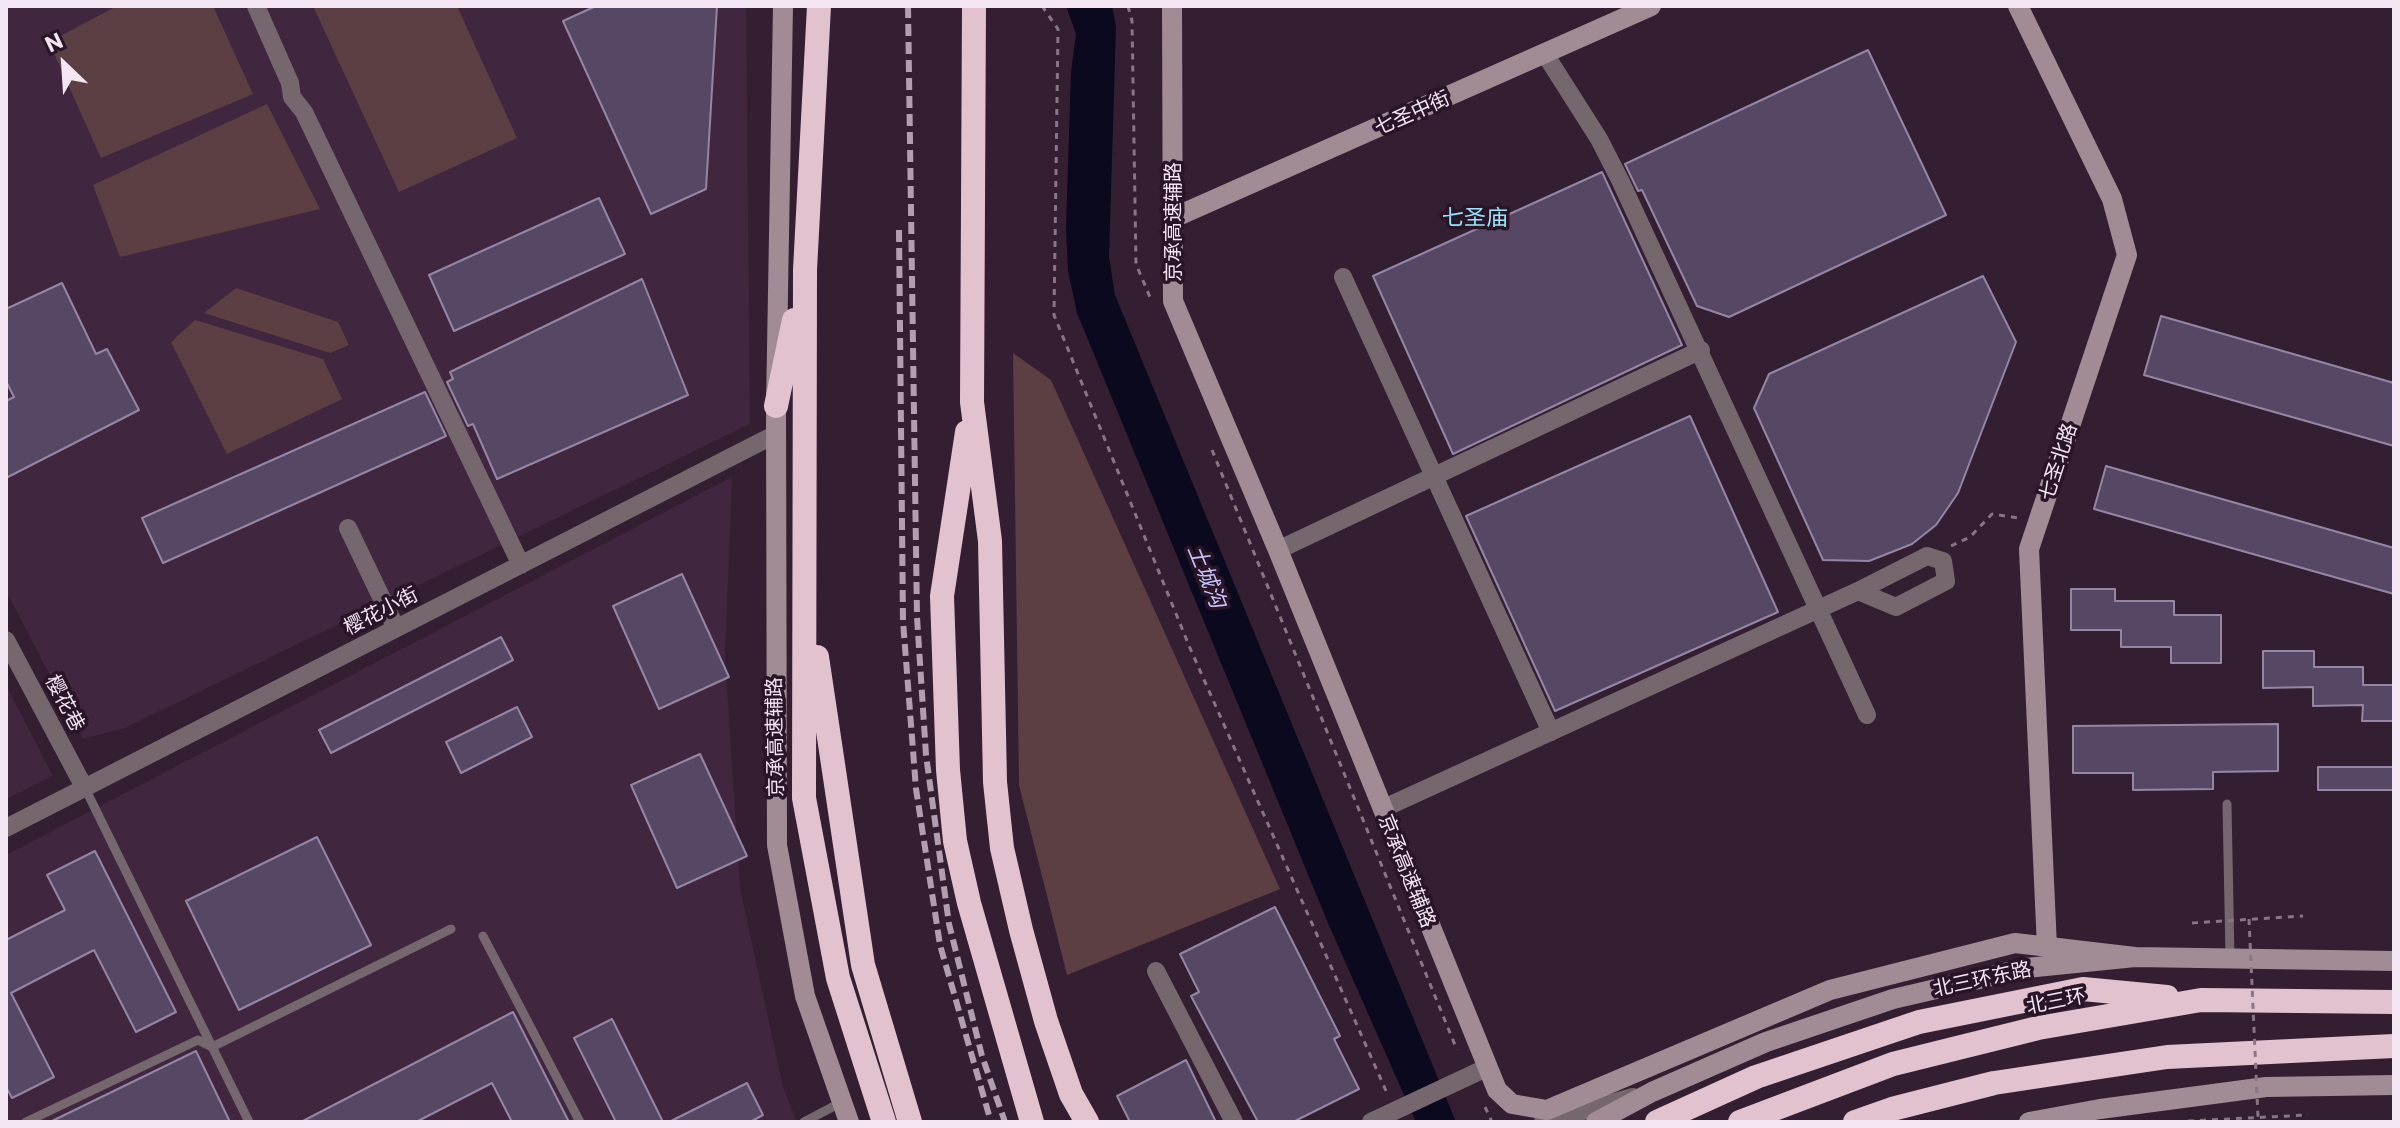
<!DOCTYPE html>
<html>
<head>
<meta charset="utf-8">
<style>
	body { margin:0 }
	#map { position:relative; width:2400px; height:1128px; overflow:hidden; background:#341e32; font-family:Commissioner,sans-serif }
	canvas { display:block }
	.frame { position:absolute; inset:0; border:8px solid #f4e5f3; pointer-events:none }
	.north { position:absolute; left:24px; top:24px; width:80px; height:80px; -webkit-text-stroke:6px #291428; paint-order:stroke; rotate:335deg; font-size:22px; font-weight:700; line-height:32px; text-align:center; color:#f4e5f3 }
	.north::after { content:''; display:block; margin:auto; width:28px; height:36px; background:#f4e5f3; clip-path:polygon(50% 0,100% 100%,50% 72%,0 100%) }
</style>
</head>
<body>
<div id="map">
<canvas width="2400" height="1128"></canvas>
<div class="frame"></div>
<div class="north">N</div>
</div>
<script>
const ctx = document.querySelector('canvas').getContext('2d');
ctx.lineJoin = 'round';
function paint(path, color) { ctx.fillStyle = color; ctx.fill(path, 'evenodd'); }
const shape = rows => new Path2D(rows.map(r => 'M' + r).join(''));
function stroke(path, color, width, dash) { ctx.strokeStyle = color; ctx.lineWidth = width; ctx.lineCap = dash ? 'butt' : 'round'; ctx.setLineDash(dash || []); ctx.stroke(path); }
function drawText(font, color, halo, rows, align = 'center') {
  ctx.font = font + ' Commissioner,"Noto Sans SC",sans-serif'; ctx.lineWidth = 7; ctx.setLineDash([]); ctx.textBaseline = 'middle'; ctx.strokeStyle = halo; ctx.fillStyle = color; for (const [text, x, y, turn = 0] of rows) {
    ctx.save(); ctx.translate(x, y); ctx.rotate((+turn || 0) * Math.PI / 180); ctx.textAlign = isNaN(turn) ? turn : align; if (halo) ctx.strokeText(text, 0, 0); ctx.fillText(text, 0, 0); ctx.restore();
  }
}
paint(shape([
	[6,6,746,6,750,424,125,728,83,739,6,591],
	[732,477,725,657,740,888,783,1087,797,1122,6,1122,6,855],
	[6,685,53,776,6,799]
]), '#41263f');
paint(shape([
	[117,6,213,6,253,94,101,158,49,42],
	[313,6,457,6,517,138,399,192],
	[267,104,320,209,120,257,93,185],
	[236,288,338,322,349,345,330,353,204,313],
	[195,320,323,359,342,399,227,454,171,342],
	[1013,353,1051,380,1280,889,1067,975,1019,785]
]), '#5c3f42');
paint(shape([
	[1066,6,1112,6,1116,26,1109,257,1115,295,1456,1122,1416,1122,1328,923,1077,313,1068,271,1066,228,1071,72,1076,34]
]), '#0b091d');
const building = shape([
	[596,6,717,6,706,189,651,214,563,21,596,6],
	[1868,50,1946,215,1729,317,1697,306,1642,190,1638,191,1625,164,1868,50],
	[1602,172,1682,345,1453,454,1373,276,1602,172],
	[599,198,625,254,454,331,429,275,599,198],
	[1983,276,2016,342,1958,493,1936,525,1912,544,1869,561,1823,560,1754,408,1769,374,1983,276],
	[642,279,688,395,497,479,473,424,468,426,447,382,453,379,450,372,642,279],
	[62,283,96,354,107,349,139,410,6,478,6,401,14,397,6,381,6,309,62,283],
	[2161,316,2394,383,2394,446,2144,375,2161,316],
	[425,392,446,436,163,563,142,518,425,392],
	[1690,416,1778,612,1555,711,1466,516,1690,416],
	[2106,466,2394,548,2394,594,2094,509,2106,466],
	[682,574,729,677,659,709,613,606,682,574],
	[2071,589,2115,589,2115,601,2174,601,2174,615,2221,615,2221,663,2171,663,2171,647,2121,647,2121,630,2071,630,2071,589],
	[501,637,513,660,331,753,319,730,501,637],
	[2263,651,2314,651,2314,667,2363,667,2363,685,2394,685,2394,721,2362,721,2363,705,2313,706,2313,687,2263,688,2263,651],
	[517,707,532,737,461,773,446,742,517,707],
	[2278,724,2278,771,2213,772,2213,789,2133,790,2133,773,2073,773,2073,726,2278,724],
	[700,754,747,856,677,888,631,785,700,754],
	[2318,767,2394,767,2394,790,2318,790,2318,767],
	[317,837,371,945,239,1010,186,901,317,837],
	[95,851,176,1012,136,1032,94,950,11,993,54,1077,12,1098,6,1087,6,940,65,910,47,875,95,851],
	[1275,907,1340,1036,1334,1039,1359,1089,1293,1122,1258,1122,1191,996,1199,992,1180,954,1275,907],
	[513,1012,569,1122,512,1122,492,1083,416,1122,301,1122,513,1012],
	[612,1019,663,1122,616,1122,574,1038,612,1019],
	[196,1051,230,1122,50,1122,196,1051],
	[1186,1060,1216,1122,1130,1122,1117,1096,1186,1060],
	[747,1083,763,1115,750,1122,669,1122,747,1083]
]);
paint(building, '#564864');
stroke(building, '#9586a5', 2);
stroke(shape([
	[1042,6,1058,29,1054,315,1190,648,1387,1093],
	[1128,6,1132,21,1136,264,1152,302],
	[1212,450,1457,1050],
	[1951,546,1970,537,1992,514,2019,518],
	[1485,1107,1492,1122],
	[2188,1121,2308,1115]
]), '#887586', 3, [6, 6]);
stroke(shape([
	[85,788,249,1122],
	[2227,804,2230,958],
	[483,936,580,1122],
	[26,1122,198,1040,212,1047,451,929],
	[804,1122,840,1103]
]), '#75676d', 9);
stroke(shape([
	[256,6,290,83,292,97,304,112,521,565],
	[1545,54,1599,139,1620,180,1867,715],
	[1343,277,1551,732],
	[348,528,396,628],
	[1278,550,1701,350],
	[6,640,84,787],
	[1382,809,1858,591,1896,607,1946,581,1943,561,1927,556,1858,591],
	[6,828,776,434],
	[1156,971,1234,1122],
	[1371,1122,1486,1068],
	[1543,1122,1633,1097]
]), '#75676d', 18);
stroke(shape([
	[783,6,776,406,777,845,805,996,849,1122],
	[1172,6,1173,301,1278,550,1497,1090,1512,1104,1547,1110,1830,990,2015,943,2135,957],
	[2018,6,2112,199,2127,255,2029,549,2047,947],
	[1173,218,1651,6],
	[1596,1122,1652,1092,1766,1042,1893,999,2026,968,2135,957,2394,961],
	[2029,1122,2100,1109,2266,1087,2394,1085]
]), '#a18c95', 20);
stroke(shape([
	[819,6,805,270,804,798,838,978,884,1122],
	[974,6,972,402,990,541,995,782,1002,848,1021,930,1046,1021,1071,1094,1087,1122],
	[776,406,794,320],
	[967,432,942,596,948,770,955,841,969,903,1032,1122],
	[817,657,863,965,910,1122],
	[1657,1122,1756,1077,1919,1022,2083,989,2167,997],
	[1740,1122,1893,1064,2038,1028,2201,1000,2394,1002],
	[1855,1122,1892,1109,1994,1083,2167,1057,2394,1046]
]), '#e3c2cf', 24);
stroke(shape([
	[908,6,917,617,926,755,949,924,982,1056,1005,1122],
	[899,230,903,621,916,789,940,945,991,1122]
]), '#b19faf', 6, [12, 6]);
stroke(shape([
	[2249,919,2258,1117],
	[2192,923,2303,916]
]), '#887586', 3, [6, 6]);
drawText('20px', '#f4e5f3', '#291428', [
	["七圣中街",1412,113,-24],
	["京承高速辅路",1173,222,-90],
	["七圣北路",2058,462,-72],
	["樱花小街",381,611,-27],
	["樱花巷",65,703,62],
	["京承高速辅路",775,737,-91],
	["京承高速辅路",1407,871,68],
	["北三环东路",1982,979,-12],
	["北三环",2056,1001,-11]
]);
drawText('22px', '#99e4f9', '#291428', [
	["七圣庙",1475,218]
]);
drawText('italic 22px', '#c5c5f9', '#291428', [
	["土城沟",1207,576,68]
]);
</script>
</body>
</html>
